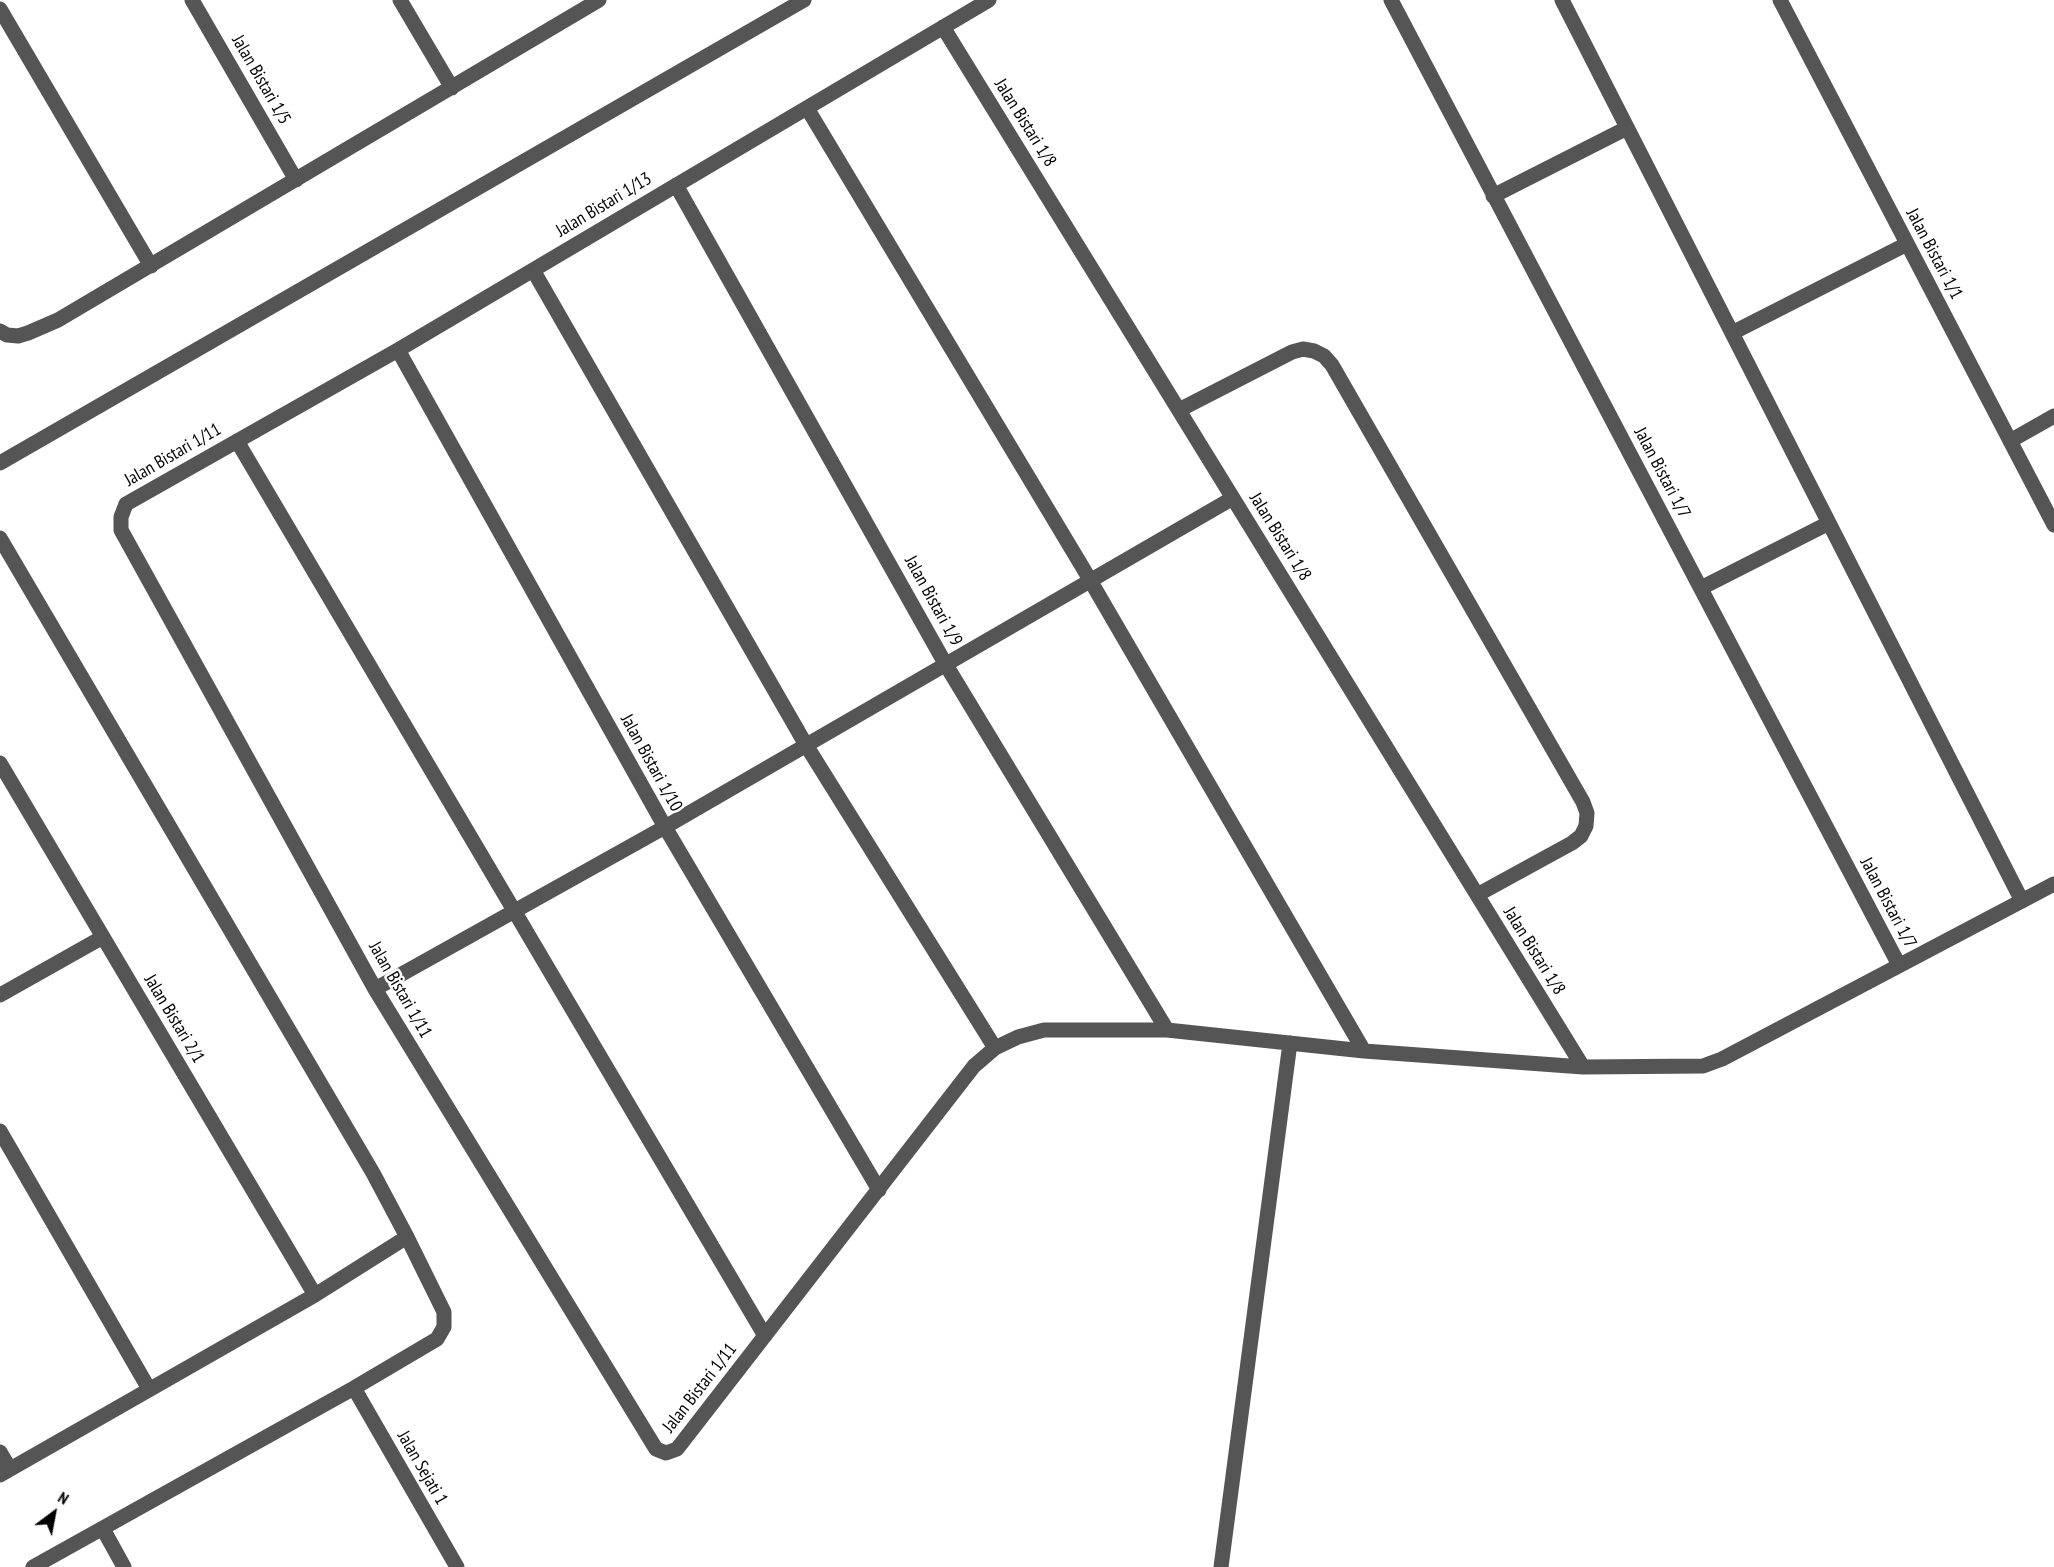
<!DOCTYPE html>
<html>
<head>
<meta charset="utf-8">
<style>
	body { margin:0 }
	#map { position:relative; width:2054px; height:1567px; overflow:hidden; background:#fff; font-family:"PT Sans Narrow",sans-serif }
	canvas { display:block }
	.north { position:absolute; left:24px; top:1483px; width:60px; height:60px; -webkit-text-stroke:4px #fff; paint-order:stroke; rotate:32deg; font-size:16px; font-weight:700; line-height:24px; text-align:center; color:#000 }
	.north::after { content:''; display:block; margin:auto; width:21px; height:27px; background:#000; clip-path:polygon(50% 0,100% 100%,50% 72%,0 100%) }
</style>
</head>
<body>
<div id="map">
<canvas width="2054" height="1567"></canvas>
<div class="north">N</div>
</div>
<script>
const ctx = document.querySelector('canvas').getContext('2d');
ctx.lineJoin = 'round';
const shape = rows => new Path2D(rows.map(r => 'M' + r).join(''));
function stroke(path, color, width, dash) { ctx.strokeStyle = color; ctx.lineWidth = width; ctx.lineCap = dash ? 'butt' : 'round'; ctx.setLineDash(dash || []); ctx.stroke(path); }
function drawText(font, color, halo, rows, align = 'center') {
  ctx.font = font + ' "PT Sans Narrow",sans-serif'; ctx.lineWidth = 5; ctx.setLineDash([]); ctx.textBaseline = 'middle'; ctx.strokeStyle = halo; ctx.fillStyle = color; for (const [text, x, y, turn = 0] of rows) {
    ctx.save(); ctx.translate(x, y); ctx.rotate((+turn || 0) * Math.PI / 180); ctx.textAlign = isNaN(turn) ? turn : align; if (halo) ctx.strokeText(text, 0, 0); ctx.fillText(text, 0, 0); ctx.restore();
  }
}
stroke(shape([
	[192,0,296,180],
	[400,0,452,88],
	[989,0,398,350,126,504,121,517,121,530,375,989,656,1449,666,1453,677,1449,974,1066,995,1048,1018,1037,1044,1030,1167,1030,1364,1051,1583,1067,1703,1066,1722,1059,2054,884],
	[1391,0,1899,965],
	[1562,0,2022,901],
	[1780,0,2054,525],
	[0,9,151,266],
	[943,27,1583,1067],
	[807,108,1083,568,1364,1051],
	[676,185,946,665,1167,1030],
	[1493,196,1627,128],
	[533,270,806,745,995,1048],
	[0,331,7,335,18,336,28,333,58,320,599,0],
	[1732,333,1907,244],
	[398,350,665,827,879,1190],
	[1179,410,1292,352,1303,349,1314,351,1324,356,1332,365,1583,802,1587,813,1586,826,1581,836,1572,843,1477,895],
	[237,441,765,1336],
	[2010,441,2054,416],
	[0,463,804,0],
	[0,538,373,1173,407,1237,444,1312,444,1327,437,1339,354,1388,33,1567],
	[1701,588,1829,523],
	[0,763,315,1295],
	[375,989,665,827,1233,498],
	[0,995,103,937],
	[0,1131,149,1389],
	[354,1388,457,1567],
	[0,1452,10,1469],
	[0,1475,315,1295,407,1237],
	[103,1529,124,1567],
	[1221,1567,1290,1043]
]), '#555', 15);
drawText('18px', '#000', '#fff', [
	["Jalan Bistari 1/5",261,80,60],
	["Jalan Bistari 1/8",1025,123,58],
	["Jalan Bistari 1/13",604,205,-31],
	["Jalan Bistari 1/1",1934,254,62],
	["Jalan Bistari 1/11",173,455,-30],
	["Jalan Bistari 1/7",1662,473,62],
	["Jalan Bistari 1/8",1280,537,58],
	["Jalan Bistari 1/9",933,601,61],
	["Jalan Bistari 1/10",651,763,61],
	["Jalan Bistari 1/7",1888,903,62],
	["Jalan Bistari 1/8",1534,951,58],
	["Jalan Bistari 1/11",400,990,60],
	["Jalan Bistari 2/1",174,1019,59],
	["Jalan Bistari 1/11",700,1388,-52],
	["Jalan Sejati 1",422,1468,60]
]);
</script>
</body>
</html>
